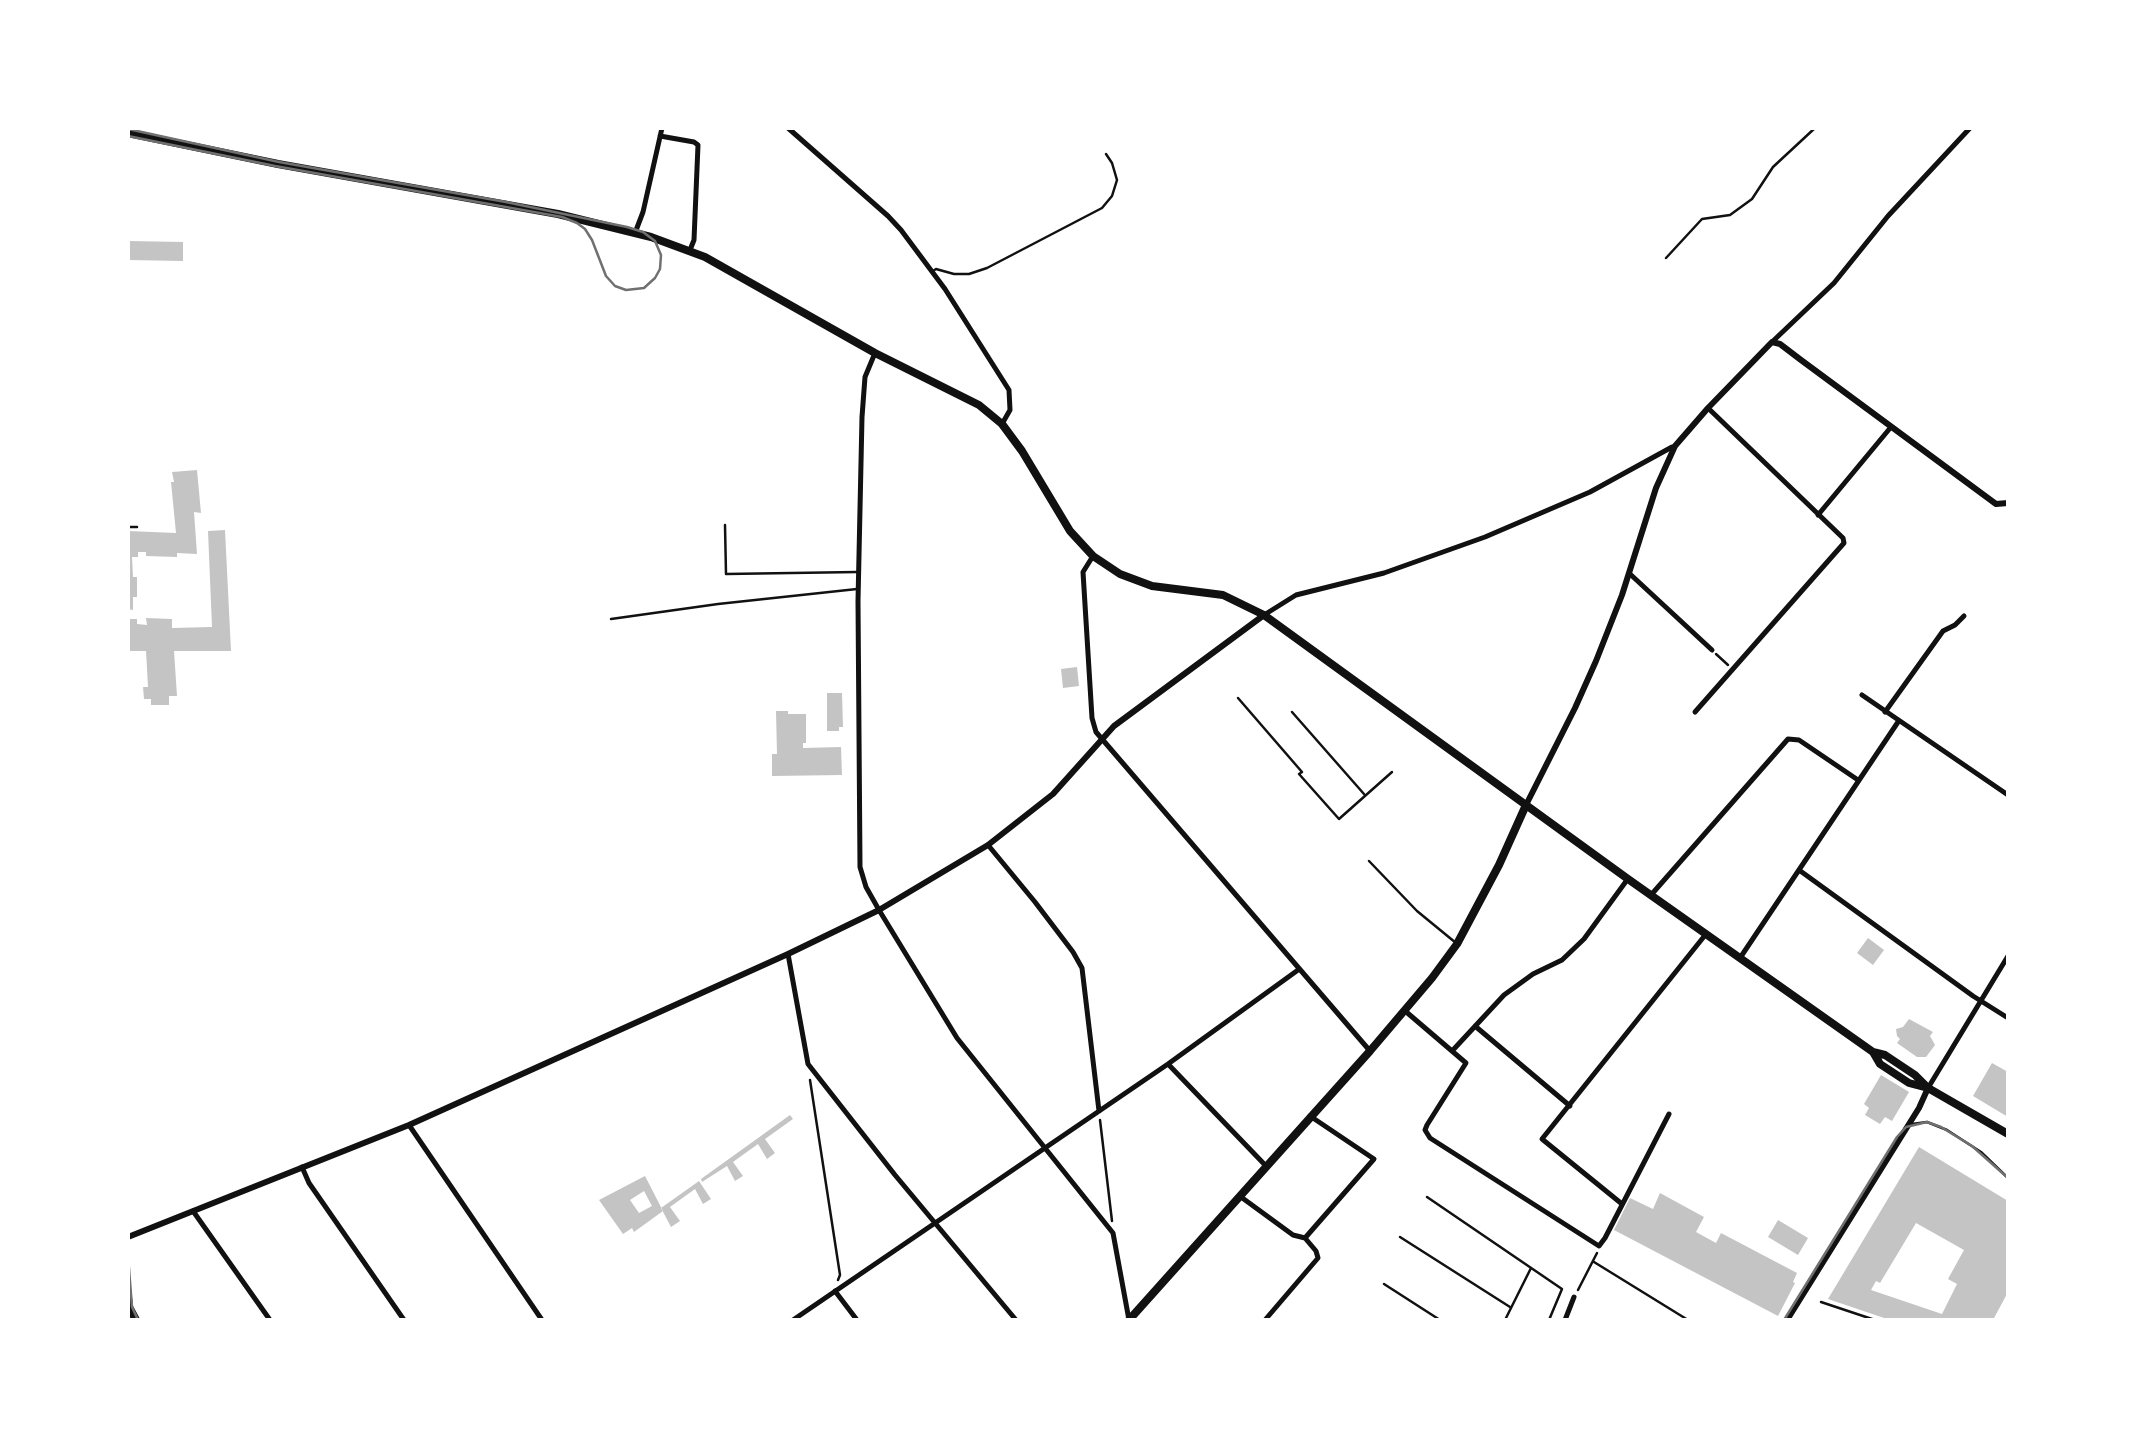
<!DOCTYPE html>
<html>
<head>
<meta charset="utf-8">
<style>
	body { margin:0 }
	#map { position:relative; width:2136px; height:1448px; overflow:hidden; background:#fff; font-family:"Varela Round",sans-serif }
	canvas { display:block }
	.frame { position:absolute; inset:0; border:130px solid #fff; pointer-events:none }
</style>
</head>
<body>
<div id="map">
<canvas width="2136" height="1448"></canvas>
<div class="frame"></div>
</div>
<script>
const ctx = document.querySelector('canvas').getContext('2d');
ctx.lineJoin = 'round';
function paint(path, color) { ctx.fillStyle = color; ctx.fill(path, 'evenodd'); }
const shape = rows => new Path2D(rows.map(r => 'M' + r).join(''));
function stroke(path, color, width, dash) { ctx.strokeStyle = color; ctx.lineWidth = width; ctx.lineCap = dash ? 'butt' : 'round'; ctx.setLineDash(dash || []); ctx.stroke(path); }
paint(shape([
	[128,241,183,242,183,261,128,260],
	[197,470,201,513,194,512,197,554,177,553,177,557,146,556,146,552,138,552,138,557,132,557,133,577,137,577,137,597,133,597,133,610,128,609,128,531,176,533,171,482,174,482,172,472],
	[225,530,231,651,174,651,177,696,169,696,169,705,151,705,151,699,144,699,143,687,148,687,146,651,128,651,128,619,137,619,137,624,147,625,146,618,172,619,172,628,212,627,208,531],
	[1077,667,1079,686,1063,688,1061,669],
	[827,693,842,693,843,727,839,727,839,731,827,731],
	[776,711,788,711,788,714,806,714,806,743,803,743,803,748,841,747,842,775,772,776,772,754,777,754],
	[1868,938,1884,950,1873,965,1857,953],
	[1909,1019,1933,1032,1930,1036,1935,1045,1926,1057,1917,1057,1897,1043,1900,1039,1897,1036,1896,1029,1903,1027],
	[1992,1063,2008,1072,2008,1089,2006,1093,2008,1095,2008,1117,1973,1096],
	[1881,1075,1909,1092,1892,1121,1885,1117,1880,1124,1865,1115,1869,1108,1864,1104],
	[790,1115,793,1119,765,1139,775,1153,767,1159,758,1144,733,1162,743,1176,735,1181,727,1166,702,1182,701,1179],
	[1919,1147,2008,1201,2008,1292,1993,1320,1890,1320,1828,1299],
	[1916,1223,1964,1250,1948,1279,1957,1284,1942,1314,1871,1290,1876,1281,1880,1283],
	[645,1176,663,1211,634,1232,632,1228,623,1234,599,1200],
	[644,1191,652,1206,639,1213,630,1200],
	[699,1181,711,1199,703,1204,695,1189,670,1207,680,1221,671,1227,661,1208],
	[1660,1193,1704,1217,1696,1232,1716,1243,1721,1233,1797,1273,1793,1282,1795,1283,1778,1316,1614,1230,1630,1198,1653,1209],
	[1778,1220,1808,1238,1798,1255,1768,1237]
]), '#c4c4c4');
stroke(shape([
	[130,527,137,527],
	[1716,654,1728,665],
	[1238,698,1302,772,1299,774,1339,819,1392,772],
	[1292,712,1364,794],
	[810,1080,840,1275,838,1280],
	[1100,1120,1112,1221],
	[1427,1197,1562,1289,1549,1320],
	[1400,1237,1510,1307],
	[1594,1262,1688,1320],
	[1384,1284,1440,1320],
	[1578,1290,1597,1253],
	[1821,1302,1875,1320],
	[1353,1320,1354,1320],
	[1505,1320,1531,1268]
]), '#111', 2.5);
stroke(shape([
	[1666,258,1702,219,1730,215,1752,199,1773,167,1815,128],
	[933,271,936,269,954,274,969,274,987,268,1102,208,1112,196,1117,180,1112,163,1106,154],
	[725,525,726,574,857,572],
	[611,619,718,604,857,589],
	[1369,861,1417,911,1456,943],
	[1912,1124,1927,1122,1947,1130,1981,1152,2008,1178]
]), '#111', 2.5);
stroke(shape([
	[788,128,888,216,901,230,945,289,1009,390,1010,410,1002,424],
	[660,136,694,142,698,145,694,240,690,250],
	[635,233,643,212,662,128],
	[1772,342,1834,283,1888,216,1970,128],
	[875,353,865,377,862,417,858,601,860,867,866,887,879,910,957,1038,1113,1233,1129,1320],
	[1818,515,1891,427],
	[1093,556,1083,572,1092,718,1096,732,1370,1051],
	[1630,574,1712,650],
	[1264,615,1296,595,1384,573,1485,537,1590,492,1672,447],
	[1862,695,2008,795],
	[1695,712,1844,543,1843,538,1708,408],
	[1885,712,1943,631,1955,625,1964,616],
	[988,845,1035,902,1073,952,1082,968,1099,1111],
	[1799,870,1973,996,2008,1018],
	[1651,895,1788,739,1799,740,1858,780],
	[788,954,808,1064,895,1175,1016,1320],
	[1740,958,1898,722],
	[1404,1010,1466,1063,1427,1125,1425,1130,1430,1138,1599,1246,1605,1238,1669,1114],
	[1475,1026,1570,1106],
	[1453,1050,1504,995,1533,974,1562,960,1584,939,1627,880],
	[1168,1064,1266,1166],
	[1928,1088,2008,956],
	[409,1125,542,1320],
	[302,1167,309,1183,404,1320],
	[1241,1197,1293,1235,1305,1238],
	[1622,1204,1542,1139,1706,934],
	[193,1211,270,1320],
	[835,1291,857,1320],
	[793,1320,1168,1064,1298,970],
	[1265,1320,1318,1258,1316,1251,1305,1238,1374,1159,1310,1116],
	[1565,1320,1574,1297]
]), '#111', 5);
stroke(shape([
	[1526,805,1575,708,1596,661,1622,595,1656,488,1675,446,1708,408,1772,342,1780,344,1801,360,1996,504,2008,503],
	[128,1237,409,1125,788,954,879,910,988,845,1053,794,1114,726,1264,615],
	[1787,1320,1919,1108,1928,1088]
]), '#111', 6);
stroke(shape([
	[128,133,278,164,558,214,651,237,705,257,875,353,979,405,1002,424,1022,451,1070,531,1093,556,1120,574,1152,586,1223,595,1264,615,1628,879,1873,1052,1885,1055,1915,1075,1928,1088],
	[1873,1052,1880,1064,1909,1083,1928,1088,2008,1134],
	[128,1297,129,1307,136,1320],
	[1129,1320,1370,1051,1432,978,1457,944,1499,865,1526,805]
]), '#111', 8);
stroke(shape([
	[128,129,279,162,506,202,627,227,643,232,655,241,661,255,660,269,655,278,644,288,626,290,615,286,606,276,592,240,585,229,577,223,562,217,275,166,128,136],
	[128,1256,132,1307,138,1320],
	[1784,1320,1897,1137,1906,1127,1927,1122,1941,1127,1972,1146,2008,1178]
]), '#707070', 2.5);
</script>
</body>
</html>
